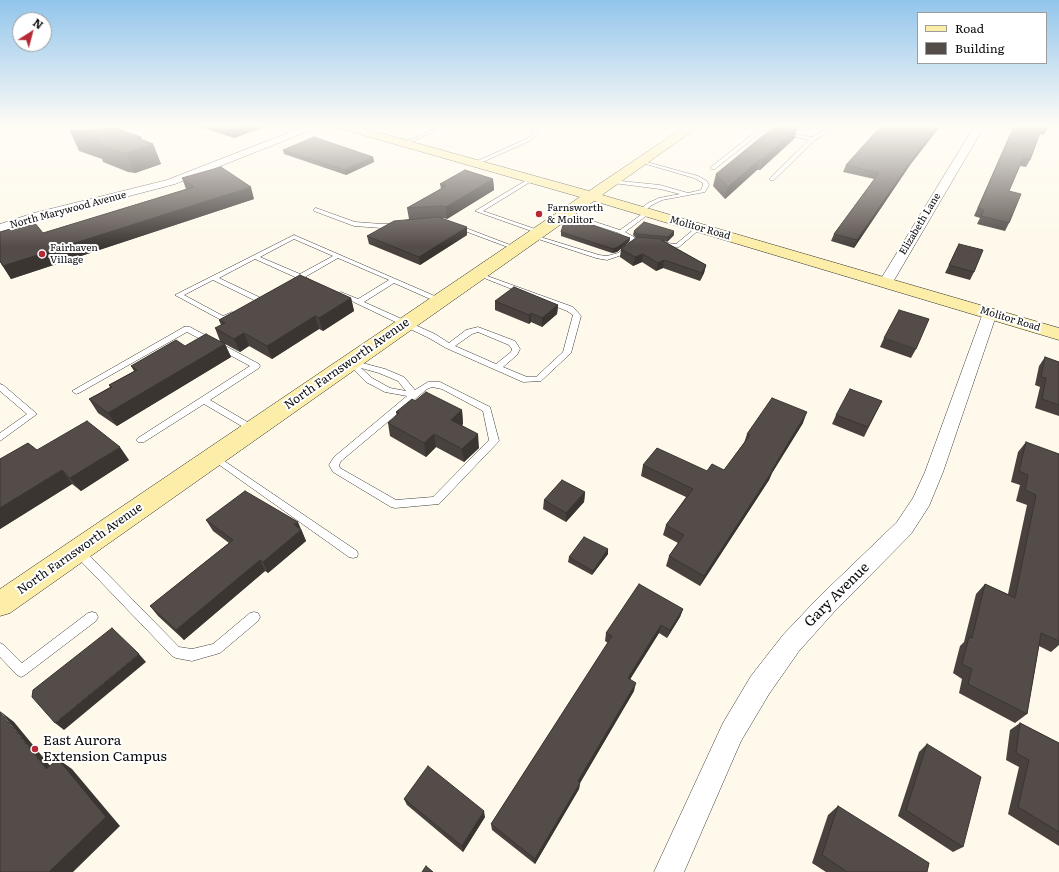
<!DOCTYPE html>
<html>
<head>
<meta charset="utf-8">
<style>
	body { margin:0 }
	#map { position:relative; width:1059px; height:872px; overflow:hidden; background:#fef9ea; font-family:Literata,serif }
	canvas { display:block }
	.legend { position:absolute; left:917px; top:12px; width:130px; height:52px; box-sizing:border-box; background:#fff; border:1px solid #9d9d9d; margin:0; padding:5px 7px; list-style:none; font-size:12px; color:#0b0b0b }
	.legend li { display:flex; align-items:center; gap:8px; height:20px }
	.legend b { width:20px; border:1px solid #9d9d9d }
	.north { position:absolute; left:12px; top:12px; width:40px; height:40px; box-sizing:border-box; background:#fff; border:1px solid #9d9d9d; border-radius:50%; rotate:36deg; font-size:11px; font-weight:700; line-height:16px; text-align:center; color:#0b0b0b }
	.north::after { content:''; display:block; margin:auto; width:14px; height:18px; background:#b62937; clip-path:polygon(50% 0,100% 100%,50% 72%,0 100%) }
</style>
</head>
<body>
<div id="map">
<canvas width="1059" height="872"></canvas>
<ul class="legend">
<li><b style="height:5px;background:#fceea8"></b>Road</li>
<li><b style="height:11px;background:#544c48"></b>Building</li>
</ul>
<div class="north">N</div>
</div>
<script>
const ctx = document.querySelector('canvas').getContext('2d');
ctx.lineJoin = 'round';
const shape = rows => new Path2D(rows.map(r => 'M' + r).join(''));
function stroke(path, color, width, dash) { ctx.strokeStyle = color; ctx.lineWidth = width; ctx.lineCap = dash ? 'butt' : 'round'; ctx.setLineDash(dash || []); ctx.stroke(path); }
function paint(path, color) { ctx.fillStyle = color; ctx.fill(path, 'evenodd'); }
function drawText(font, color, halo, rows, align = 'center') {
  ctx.font = font + ' Literata,serif'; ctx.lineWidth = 4; ctx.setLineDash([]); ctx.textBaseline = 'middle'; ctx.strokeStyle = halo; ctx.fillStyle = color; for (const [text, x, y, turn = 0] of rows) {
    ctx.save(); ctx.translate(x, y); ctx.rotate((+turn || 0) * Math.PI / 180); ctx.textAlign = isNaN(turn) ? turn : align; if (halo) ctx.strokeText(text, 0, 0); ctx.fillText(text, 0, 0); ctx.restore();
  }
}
const lane = shape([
	[443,125,448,125,407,144,403,143,443,125],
	[533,125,537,125,539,127,538,133,532,140,478,164,473,163,528,138,534,133,535,127,533,125],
	[746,125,762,127,764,125,769,125,767,128,768,130,764,130,715,169,711,169,711,167,759,129,746,125],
	[831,125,835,125,829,132,815,140,774,180,770,180,770,178,809,140,783,134,783,132,812,137,825,130,831,125],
	[639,160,698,176,707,181,709,185,705,192,662,200,652,205,643,212,639,212,639,210,648,203,659,198,680,194,660,189,613,183,611,182,611,180,660,185,688,193,701,190,703,185,703,183,694,178,639,162,639,160],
	[530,178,535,179,483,211,541,231,541,233,537,233,475,211,530,178],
	[316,208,355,222,382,224,396,223,399,225,396,227,382,228,354,226,314,211,314,209,316,208],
	[565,212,620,230,645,212,650,213,625,232,634,237,637,242,636,243,622,255,607,260,596,258,529,236,534,235,599,255,607,256,618,253,631,242,629,239,619,233,563,215,562,214,565,212],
	[454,225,458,225,518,248,513,249,454,227,454,225],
	[698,226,700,227,700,229,679,247,659,246,656,244,659,242,676,244,698,226],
	[294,235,444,300,443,302,437,302,394,283,364,302,435,334,449,343,466,330,478,327,515,341,520,349,517,355,503,367,527,377,536,377,563,352,573,315,567,311,474,274,475,273,479,273,573,307,581,316,571,353,541,381,523,382,446,348,429,338,339,295,339,293,341,292,358,299,389,280,338,258,305,277,312,281,309,283,300,280,294,280,293,279,295,277,255,259,219,278,261,298,261,302,258,302,213,280,184,295,223,316,232,312,236,314,223,321,175,295,294,235],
	[294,239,333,256,300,274,260,257,294,239],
	[478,332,509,345,512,349,511,352,496,364,455,346,472,334,478,332],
	[184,327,190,327,259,364,260,366,259,368,210,400,256,427,257,429,256,431,250,431,204,404,144,442,138,442,136,440,138,438,250,366,187,332,79,393,76,394,72,391,184,327],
	[348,360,351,360,385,369,404,377,415,390,428,382,440,382,490,407,499,441,439,504,395,508,391,507,333,472,329,465,334,457,407,396,385,392,366,382,348,364,347,362,348,360],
	[361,368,379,373,398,381,406,391,390,388,372,378,361,368],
	[432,387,442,389,483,411,489,440,433,497,396,500,340,468,339,465,341,461,427,389,432,387],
	[0,384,3,385,37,414,0,441,0,433,27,414,0,391,0,384],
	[214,454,357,551,358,554,357,557,353,558,349,557,211,459,209,457,211,455,214,454],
	[79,548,83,549,179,647,192,649,213,644,250,613,254,612,258,613,260,617,258,621,220,653,192,661,176,658,172,656,75,555,74,552,75,549,79,548],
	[92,612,96,613,98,617,96,621,25,675,21,677,17,675,0,657,0,643,4,645,22,663,88,613,92,612]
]);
const street = shape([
	[308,125,321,125,319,127,175,184,42,219,0,232,0,224,34,213,167,180,308,125],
	[975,125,985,125,893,282,891,285,886,286,881,285,879,282,975,125],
	[990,309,995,310,997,313,943,472,929,506,911,534,834,612,799,651,769,694,741,741,684,872,654,872,723,723,751,676,783,635,818,598,897,522,913,498,925,472,983,313,985,310,990,309]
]);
const secondary = shape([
	[333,125,351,125,589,191,687,125,700,125,698,127,602,195,1059,328,1059,340,594,201,10,613,0,616,0,589,580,197,335,127,333,125]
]);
stroke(lane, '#3e3e3e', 1);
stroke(street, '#3e3e3e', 1);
stroke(secondary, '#2d2d2d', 1);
paint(lane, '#fff');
paint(street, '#fff');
paint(secondary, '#fceea8');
paint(shape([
	[200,125,259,125,261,128,234,138,201,127],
	[882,125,941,125,910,165,854,248,831,241,834,234,874,179,843,172,846,165],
	[1015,125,1049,125,1044,135,1040,134,1030,160,1026,167,1020,166,1009,191,1009,223,1005,231,977,224,980,218,974,216,1009,136],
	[797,128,794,139,760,170,757,170,725,199,713,186,716,174],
	[70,131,141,137,141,139,153,144,161,164,135,173,128,172,103,162,102,159,79,151],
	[283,150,373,157,374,162,346,175,284,154],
	[182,178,254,199,11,279,0,262,0,232,43,233,186,189],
	[493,179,494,190,447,219,443,218,441,218,467,235,420,265,369,244,367,236,409,219,407,208,441,189,440,184],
	[634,231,674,235,667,242,664,241,706,265,704,273,700,281,663,268,656,271,642,262,633,266,620,257,621,249,636,238,633,235],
	[561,232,630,238,629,242,617,252,612,253,561,236],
	[959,244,974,272,970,280,945,273],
	[351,298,354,311,323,331,319,329,272,359,249,346,240,352,225,344,231,357,117,426,98,413,89,399,110,387,109,385,134,371,131,366,185,346,220,341,215,328,221,325,219,320],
	[495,301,558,305,557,314,542,327,531,322,529,324,495,310],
	[884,338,916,349,911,358,880,347],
	[1045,357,1059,362,1059,416,1035,408,1040,387,1035,385,1039,366],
	[415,401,462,410,463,424,462,425,479,448,464,462,436,447,426,457,390,436,388,423,397,416,396,412],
	[882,401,864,437,832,424,836,415],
	[803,423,772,473,769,480,700,586,666,566,669,556,678,543,663,535,666,525,686,497,641,476,643,465,707,471,724,470,744,443,747,434],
	[1026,442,1059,515,1059,645,1051,652,1039,646,1027,714,1015,723,959,693,962,679,953,673,960,646,964,642,976,594,985,584,1008,594,1027,505,1016,501,1020,485,1011,482,1018,452],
	[37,450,129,460,81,491,72,484,0,529,0,459],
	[585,492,584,502,566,522,543,509,544,500],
	[206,520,301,529,306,541,268,573,265,571,184,640,158,616,150,606,229,543,213,531],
	[608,549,608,554,592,575,568,562,569,557],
	[683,609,680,617,667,638,659,633,630,679,634,691,580,783,579,789,535,864,492,830,491,824,608,643,605,641,606,633],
	[1020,723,1059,743,1059,846,1008,814,1019,767,1006,760,1010,730],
	[927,744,963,847,953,852,898,816,919,752],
	[404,799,485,817,463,852,407,805],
	[838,806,927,872,826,872,812,863,828,815]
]), '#48413e');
paint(shape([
	[249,125,259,125,261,128,234,138,232,131],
	[939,125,941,125,910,165,854,248,857,240,913,158],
	[797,128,794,139,760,170,763,159],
	[141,137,145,147,153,144,161,164,135,173,126,153,138,138],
	[373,157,374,162,346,175,345,170],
	[760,159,757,170,725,199,728,187],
	[493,179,494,190,447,219,446,207],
	[251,187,254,199,11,279,3,266],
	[467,227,467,235,420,265,419,257],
	[674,231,674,235,667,242,668,237],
	[630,238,629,242,617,252,612,253,613,249],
	[643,254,642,262,633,266,635,257],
	[664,260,663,268,656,271,658,263],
	[706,265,704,273,700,281,702,273],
	[351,298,354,311,323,331,319,318],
	[558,305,557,314,542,327,542,318],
	[531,313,531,322,529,324,529,315],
	[315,316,319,329,272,359,267,346],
	[244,333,249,346,240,352,234,339],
	[225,344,231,357,117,426,108,413],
	[462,410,463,424,453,433,451,420],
	[807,412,803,423,772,473,769,480,700,586,704,576,772,470],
	[434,434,436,447,426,457,424,443],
	[478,434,479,448,464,462,462,449],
	[120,447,129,460,81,491,70,478],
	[62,470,72,484,0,529,0,508],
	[585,492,584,502,566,522,566,513],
	[298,522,306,541,268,573,263,562,294,524],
	[608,549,608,554,592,575,593,571],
	[260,560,265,571,184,640,176,630],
	[683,609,680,617,667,638,670,630],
	[661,625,659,633,626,686,628,678],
	[139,654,146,662,64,730,55,723],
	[636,683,634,691,577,788,578,781],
	[0,711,14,722,61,779,46,769],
	[58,759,72,769,120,826,73,872,49,872],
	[580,783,579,789,535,864,535,859],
	[484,811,485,817,463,852,462,846]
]), '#3b3532');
const building = shape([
	[213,125,249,125,232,131,213,125],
	[776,125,780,125,797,128,763,159,760,159,728,187,716,174,776,125],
	[882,125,939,125,913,158,857,240,834,234,879,173,846,165,882,125],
	[1015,125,1049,125,1048,128,1042,127,1030,160,1023,158,1009,191,1021,194,1009,223,981,216,984,210,978,208,1015,125],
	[115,128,141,137,138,138,153,144,126,153,119,152,94,142,97,141,70,131,115,128],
	[314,137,373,157,345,170,283,150,314,137],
	[221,167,251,187,3,266,0,261,0,232,34,222,43,233,194,187,182,178,221,167],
	[465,170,493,179,446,207,442,206,407,208,446,186,440,184,465,170],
	[438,217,467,227,419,257,367,236,394,221,438,217],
	[568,217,630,238,618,247,613,249,561,232,565,219,568,217],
	[644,222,674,231,668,237,637,234,634,231,644,222],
	[637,237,662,239,661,240,706,265,702,273,664,260,658,263,643,254,635,257,621,249,637,237],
	[959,244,983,250,974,272,949,265,959,244],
	[300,275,351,298,319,318,315,316,267,346,244,333,234,339,215,328,225,323,219,320,300,275],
	[514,287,558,305,542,318,531,313,529,315,495,301,514,287],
	[899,310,929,319,916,349,884,338,899,310],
	[206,334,225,344,108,413,89,399,112,387,109,385,137,370,131,366,176,340,185,346,206,334],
	[1045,357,1059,362,1059,405,1042,399,1046,378,1041,377,1045,357],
	[850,389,882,401,868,427,836,415,850,389],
	[426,392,462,410,451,420,478,434,462,449,434,434,424,443,388,423,399,413,396,412,412,399,415,401,426,392],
	[772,398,807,412,772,470,773,470,704,576,669,556,684,535,666,525,693,489,643,465,657,448,707,471,712,464,724,470,750,435,747,434,772,398],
	[87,421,120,447,70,478,62,470,0,508,0,459,28,443,37,450,87,421],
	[1026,442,1059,454,1059,641,1041,633,1027,714,968,684,972,669,962,664,969,637,972,638,985,584,1015,598,1036,495,1025,490,1028,475,1019,471,1026,442],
	[562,480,585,492,566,513,544,500,562,480],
	[245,491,298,522,294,524,301,530,263,562,260,560,176,630,150,606,233,540,206,520,245,491],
	[584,537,608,549,593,571,569,557,584,537],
	[639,584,683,609,670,630,661,625,628,678,636,683,578,781,580,783,535,859,491,824,612,636,606,633,639,584],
	[112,628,139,654,55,723,32,697,33,690,112,628],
	[0,712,46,769,58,759,106,817,49,872,0,872,0,712],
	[1020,723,1059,743,1059,832,1018,807,1029,760,1016,753,1020,723],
	[927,744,981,777,963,847,906,810,927,744],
	[428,766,484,811,462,846,404,799,428,766],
	[838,806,929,863,927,872,846,872,846,871,822,855,838,806],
	[426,866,433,872,422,872,426,866]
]);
paint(building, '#544c48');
stroke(building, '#3b3532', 1);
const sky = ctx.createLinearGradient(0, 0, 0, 247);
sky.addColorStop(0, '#92c5ec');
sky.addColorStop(0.51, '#fffcf6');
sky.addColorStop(1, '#fffcf600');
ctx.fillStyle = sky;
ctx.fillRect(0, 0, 1059, 247);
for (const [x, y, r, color] of [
	[539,214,4,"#b62937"],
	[42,254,4,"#b62937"],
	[35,749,4,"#b62937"]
]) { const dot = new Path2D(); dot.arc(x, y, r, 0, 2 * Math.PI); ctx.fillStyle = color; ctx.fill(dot); stroke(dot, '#fff', 1.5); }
drawText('10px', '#0b0b0b', '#fff', [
	["Farnsworth",547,208],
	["& Molitor",547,220],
	["Fairhaven",50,248],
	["Village",50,260]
], 'left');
drawText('10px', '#0b0b0b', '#fff', [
	["North Marywood Avenue",68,210,-15],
	["Elizabeth Lane",920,224,-59],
	["Molitor Road",700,228,16],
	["Molitor Road",1010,319,17]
]);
drawText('12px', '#0b0b0b', '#fff', [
	["North Farnsworth Avenue",347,364,-35],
	["North Farnsworth Avenue",80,549,-35]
]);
drawText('14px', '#0b0b0b', '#fff', [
	["Gary Avenue",837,595,-45]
]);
drawText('14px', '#0b0b0b', '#fff', [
	["East Aurora",43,741],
	["Extension Campus",43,757]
], 'left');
</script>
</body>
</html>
